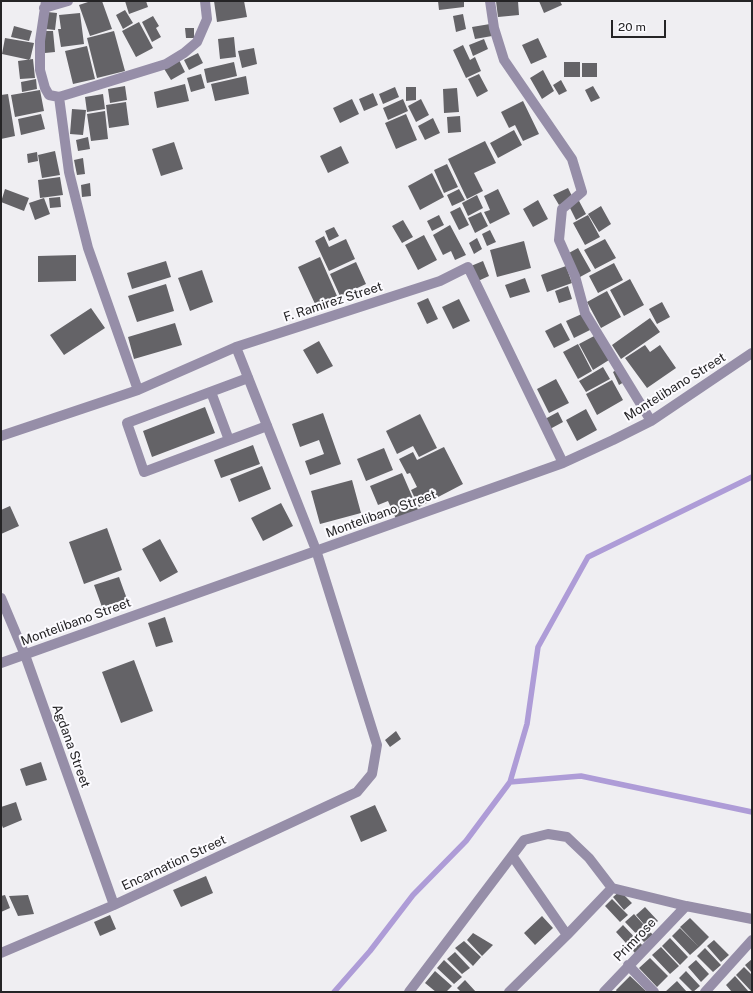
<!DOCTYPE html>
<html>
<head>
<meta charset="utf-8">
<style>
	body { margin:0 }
	#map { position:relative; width:753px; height:993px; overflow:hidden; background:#efeef2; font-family:"Public Sans",sans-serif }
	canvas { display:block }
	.frame { position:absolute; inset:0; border:2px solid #252426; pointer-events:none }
	.scale { position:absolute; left:611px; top:20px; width:55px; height:18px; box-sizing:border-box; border:2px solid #252426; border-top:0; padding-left:5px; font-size:12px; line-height:14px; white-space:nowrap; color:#252426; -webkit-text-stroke:3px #fcfbff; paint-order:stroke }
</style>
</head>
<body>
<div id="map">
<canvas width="753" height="993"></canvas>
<div class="frame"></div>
<div class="scale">20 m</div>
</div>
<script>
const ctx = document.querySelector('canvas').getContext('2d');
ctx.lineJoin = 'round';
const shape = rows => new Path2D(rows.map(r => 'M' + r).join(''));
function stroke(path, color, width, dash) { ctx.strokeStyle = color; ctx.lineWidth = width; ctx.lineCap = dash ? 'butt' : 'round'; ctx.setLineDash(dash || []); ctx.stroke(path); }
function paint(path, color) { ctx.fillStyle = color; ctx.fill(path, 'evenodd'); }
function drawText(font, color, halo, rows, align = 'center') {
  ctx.font = font + ' "Public Sans",sans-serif'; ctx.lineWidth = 4; ctx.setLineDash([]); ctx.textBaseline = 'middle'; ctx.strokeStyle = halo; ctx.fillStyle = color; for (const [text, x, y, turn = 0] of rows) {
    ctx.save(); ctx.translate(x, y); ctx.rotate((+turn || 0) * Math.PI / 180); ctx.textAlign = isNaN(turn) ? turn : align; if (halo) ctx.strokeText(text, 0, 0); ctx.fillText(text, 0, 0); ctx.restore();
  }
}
stroke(shape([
	[510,782,581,776,752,812],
	[334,992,370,951,413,895,466,841,510,782,527,724,538,647,588,557,752,477]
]), '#ae9cd7', 5.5);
paint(shape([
	[91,1,102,1,112,29,90,36,79,5],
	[125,1,146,1,148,7,129,14],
	[214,1,244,1,247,17,217,22],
	[438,1,464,1,464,7,439,10],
	[496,1,518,1,519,15,498,17],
	[539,1,560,1,562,5,544,13],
	[125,10,133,23,123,29,116,15],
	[47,12,57,13,55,30,46,29],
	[80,13,84,44,61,47,58,29,61,29,59,15],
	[463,14,466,29,456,32,453,16],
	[153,16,159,26,156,28,161,37,152,42,142,22],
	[139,22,153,48,136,57,122,31],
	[490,24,492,36,475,39,472,27],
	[14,26,32,31,29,41,11,37],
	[185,28,194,28,194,38,186,38],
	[44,31,53,31,55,52,45,53],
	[114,31,125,71,97,78,87,38],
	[234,37,236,57,220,59,218,39],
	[5,38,34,43,30,60,2,54],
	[538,38,547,57,531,64,522,45],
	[484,39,488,49,473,56,469,45],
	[463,45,470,60,475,57,481,71,466,78,453,50],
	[87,46,95,79,73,84,65,51],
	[254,48,257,64,242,68,238,51],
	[198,53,203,63,189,70,184,60],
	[178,58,185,72,171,80,163,67],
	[33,59,35,78,20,79,18,61],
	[234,62,237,76,207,83,204,69],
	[564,62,580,62,580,77,564,77],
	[582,63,597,63,597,77,582,77],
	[543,70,554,91,542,99,530,78],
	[201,74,205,88,191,92,187,78],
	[479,74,488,91,477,97,468,79],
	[246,76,249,94,215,101,211,84],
	[36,79,37,89,22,92,21,82],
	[561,80,567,91,559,95,553,85],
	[185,84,189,101,157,108,154,92],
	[125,86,127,100,110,103,108,89],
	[593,86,600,98,591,102,585,90],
	[395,87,399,97,383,104,379,94],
	[406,87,416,87,416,100,406,101],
	[457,88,459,112,444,113,443,89],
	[40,90,44,111,15,117,11,95],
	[373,93,378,105,364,111,359,99],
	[8,94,15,136,1,139,1,95],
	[103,94,105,109,87,112,85,97],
	[352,99,359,114,340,123,333,108],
	[403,99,408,111,388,120,383,108],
	[421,99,429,115,416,122,408,106],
	[523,101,539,134,523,141,515,125,509,128,501,112],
	[126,102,129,125,109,128,106,105],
	[72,109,86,110,83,135,70,134],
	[105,111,108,139,91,141,87,114],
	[41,114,45,129,21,135,18,119],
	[406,114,417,140,396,149,385,123],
	[460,116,461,132,448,133,447,117],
	[433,118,440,133,425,140,418,126],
	[514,130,522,145,498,158,490,143],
	[88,137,90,149,78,151,76,140],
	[485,141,496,163,474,173,483,191,467,199,448,159],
	[174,142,183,169,161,176,152,149],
	[341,146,349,163,328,173,320,156],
	[55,151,60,175,42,178,38,155],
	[37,152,38,161,28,163,27,154],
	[83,158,85,174,77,175,74,160],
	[447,164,458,187,444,193,434,170],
	[432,173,444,197,420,210,408,186],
	[60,177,63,195,40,198,38,180],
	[90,183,91,196,82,197,81,185],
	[568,188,573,198,559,205,553,195],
	[5,189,29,198,24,211,1,202],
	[459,189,465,200,452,206,447,195],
	[498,189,510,214,490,224,484,212,490,210,484,196],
	[477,195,483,208,468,216,462,203],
	[60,197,61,207,50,208,49,198],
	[44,198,50,214,35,220,29,203],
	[578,199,586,214,576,220,568,204],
	[538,200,548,219,533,227,523,209],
	[601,206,611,224,599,232,588,214],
	[460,207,469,225,459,230,450,212],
	[481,212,488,226,475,233,468,218],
	[439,215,444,225,432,231,427,221],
	[588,215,600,237,585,245,573,223],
	[403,220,413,237,402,243,392,226],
	[450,225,466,255,455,260,451,251,443,255,433,235],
	[334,227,339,236,329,241,325,231],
	[490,230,496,242,487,246,482,234],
	[424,235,437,260,418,270,405,245],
	[324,236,329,247,346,239,355,259,329,271,315,241],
	[477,238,482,249,474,254,469,243],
	[605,239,616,258,595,269,584,250],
	[524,241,531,268,497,277,490,250],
	[578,248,591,271,580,277,567,254],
	[76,255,76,281,38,282,38,256],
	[320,257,337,296,316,306,298,267],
	[166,261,171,277,132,289,127,273],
	[483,261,489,276,478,281,471,266],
	[356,262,366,284,340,296,330,274],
	[614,263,623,280,598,293,589,276],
	[566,266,572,283,547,292,541,275],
	[202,270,213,302,190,311,178,278],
	[525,278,530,292,510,298,505,285],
	[630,279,644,305,624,316,610,290],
	[166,284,174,311,137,322,128,296],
	[568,286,572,299,559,303,555,291],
	[607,291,621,317,601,328,587,302],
	[428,298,438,319,427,324,417,303],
	[459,299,470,321,453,329,442,307],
	[662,302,670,317,657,324,649,309],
	[91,308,105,328,64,355,50,335],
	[584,313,592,329,574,338,566,321],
	[650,318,660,332,621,359,612,345],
	[175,323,182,345,134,359,128,337],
	[561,323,570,340,554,348,545,331],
	[596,335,609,360,593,370,579,344],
	[319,341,333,366,317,374,303,350],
	[578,344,592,371,578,379,563,352],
	[645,345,650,352,660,345,676,368,647,388,625,358],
	[603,367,610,379,586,392,579,381],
	[618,369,624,382,619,385,613,372],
	[556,379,569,403,549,413,537,389],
	[612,380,623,400,597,415,586,394],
	[205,407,215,433,152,457,143,431],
	[586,409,597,430,577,441,566,420],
	[558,412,563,422,550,429,545,419],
	[323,413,341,464,310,475,305,461,324,454,319,440,300,447,292,424],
	[420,414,437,448,419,457,413,446,397,454,386,431],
	[253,445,260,464,221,478,214,460],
	[444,447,463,484,419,507,411,490,417,487,410,473,407,474,399,459,413,452,417,460],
	[384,448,393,470,366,481,357,459],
	[262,466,271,489,239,502,230,479],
	[402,473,418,510,396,519,388,501,378,505,370,486],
	[352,480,361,513,320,524,311,491],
	[281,503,293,526,263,541,251,518],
	[10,506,19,526,1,534,1,510],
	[107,528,122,570,84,584,69,542],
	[160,539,178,572,160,582,142,549],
	[119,577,127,599,102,607,94,585],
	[165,617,173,642,156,647,148,623],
	[134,660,153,711,121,723,102,672],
	[396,731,401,739,390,747,385,740],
	[41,762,47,780,26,786,20,769],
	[16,802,22,820,3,828,1,823,1,807],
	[375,805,387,831,361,842,350,816],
	[206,876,213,893,181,907,173,890],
	[620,891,632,903,624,910,613,897],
	[5,895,10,908,1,912,1,896],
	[28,895,34,914,18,916,9,896],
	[612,899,628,915,620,922,605,906],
	[645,907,658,921,649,930,636,915],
	[634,914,653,935,644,942,625,922],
	[110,915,116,929,100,936,94,922],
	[542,916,553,928,535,945,524,933],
	[690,918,709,937,699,947,680,927],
	[623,925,643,946,635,953,616,932],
	[680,928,699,947,690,955,672,936],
	[473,933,493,945,482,956,467,940],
	[670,938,688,957,680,965,662,946],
	[714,940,729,955,721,962,707,946],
	[464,941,481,957,473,966,455,948],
	[661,947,679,966,670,974,652,955],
	[705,948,721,965,713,972,697,956],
	[455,952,470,968,462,974,447,959],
	[650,958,668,976,657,987,639,968],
	[752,959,752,973,745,965],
	[444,960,462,977,454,984,437,968],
	[696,960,709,974,701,982,688,967],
	[744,967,752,975,752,992,736,975],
	[435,971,452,986,446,992,436,992,425,983],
	[686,971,700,986,693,992,679,978],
	[630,976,647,992,617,992,616,990],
	[735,976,749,992,732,992,726,985],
	[465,980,476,992,461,992,457,988],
	[677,981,687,992,665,992]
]), '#646367');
stroke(shape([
	[248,378,127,423,144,472,267,426],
	[211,392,229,440]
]), '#968ea8', 10);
stroke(shape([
	[46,1,40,41,40,70,45,88,49,95,59,97,69,172,88,248,138,390],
	[490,1,494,28,504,60,572,159,582,192,562,209,559,240,575,276,585,313,651,421],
	[44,8,68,1],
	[59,97,166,64,184,53,197,42,207,19,205,1],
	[1,436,138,390,236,347,440,281,468,267,563,463],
	[1,598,25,655,114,905],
	[1,663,563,463,613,440,651,421,752,353],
	[513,857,567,935],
	[1,953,114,905,357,792,372,774,377,745,316,550,236,347],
	[628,965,654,992],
	[409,992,524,840,548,834,567,837,589,858,612,888,686,906,752,919],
	[509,992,567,935,612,888],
	[604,992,686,906],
	[705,992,752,940]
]), '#968ea8', 10);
drawText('13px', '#252426', '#fcfbff', [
	["F. Ramirez Street",333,302,-18],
	["Montelibano Street",675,387,-32],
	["Montelibano Street",381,514,-20],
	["Montelibano Street",76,622,-20],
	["Agdana Street",71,746,70],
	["Encarnation Street",174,863,-25],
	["Primrose",635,940,-46]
]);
</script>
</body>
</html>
